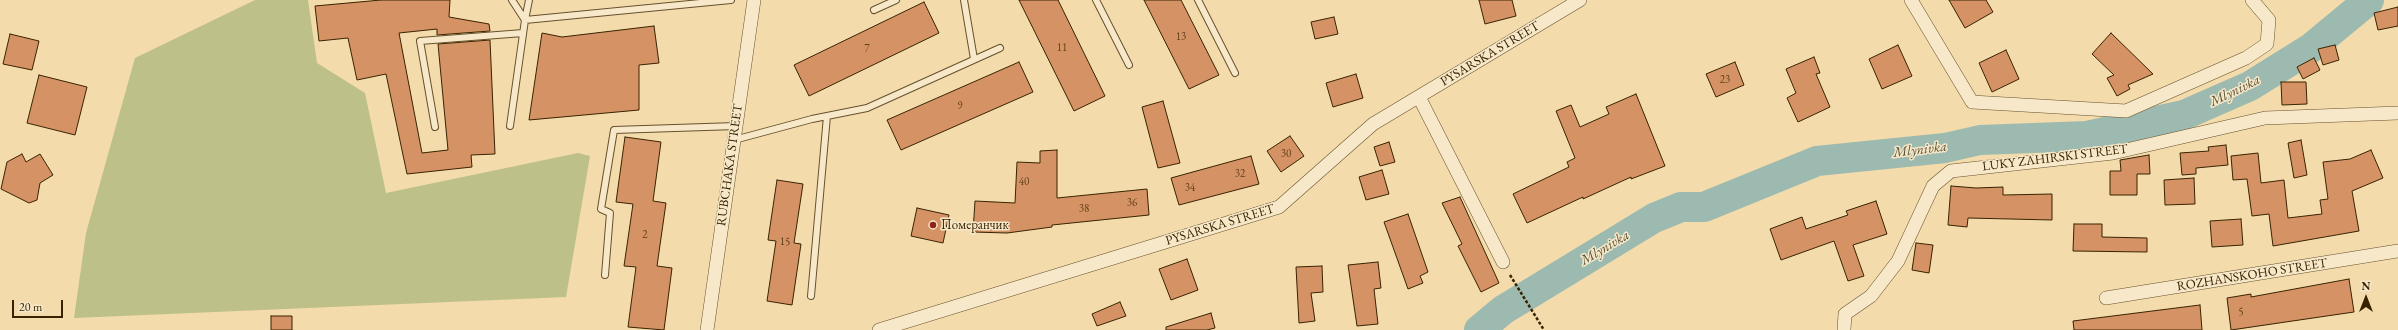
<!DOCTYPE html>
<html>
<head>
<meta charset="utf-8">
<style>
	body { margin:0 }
	#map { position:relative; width:2398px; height:330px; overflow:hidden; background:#f3dbac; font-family:"EB Garamond",serif }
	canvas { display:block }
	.north { position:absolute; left:2346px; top:278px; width:40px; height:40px; -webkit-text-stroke:3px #f7e8c9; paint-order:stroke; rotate:0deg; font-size:11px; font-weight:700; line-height:16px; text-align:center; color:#382301 }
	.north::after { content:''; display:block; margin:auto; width:14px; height:18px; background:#382301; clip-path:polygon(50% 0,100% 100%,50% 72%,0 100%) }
	.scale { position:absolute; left:12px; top:300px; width:51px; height:18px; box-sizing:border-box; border:2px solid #382301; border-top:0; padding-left:5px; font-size:12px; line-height:14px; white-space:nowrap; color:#382301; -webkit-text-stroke:3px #f7e8c9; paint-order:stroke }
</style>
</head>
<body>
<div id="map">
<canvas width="2398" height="330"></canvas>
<div class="north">N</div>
<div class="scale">20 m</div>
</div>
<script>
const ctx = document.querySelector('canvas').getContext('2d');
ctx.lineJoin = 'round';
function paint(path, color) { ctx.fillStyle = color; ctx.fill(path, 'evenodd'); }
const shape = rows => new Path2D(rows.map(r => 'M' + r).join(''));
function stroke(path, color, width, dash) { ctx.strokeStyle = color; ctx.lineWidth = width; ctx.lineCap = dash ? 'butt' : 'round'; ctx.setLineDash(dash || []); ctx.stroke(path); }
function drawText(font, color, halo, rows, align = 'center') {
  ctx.font = font + ' "EB Garamond",serif'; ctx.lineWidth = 3; ctx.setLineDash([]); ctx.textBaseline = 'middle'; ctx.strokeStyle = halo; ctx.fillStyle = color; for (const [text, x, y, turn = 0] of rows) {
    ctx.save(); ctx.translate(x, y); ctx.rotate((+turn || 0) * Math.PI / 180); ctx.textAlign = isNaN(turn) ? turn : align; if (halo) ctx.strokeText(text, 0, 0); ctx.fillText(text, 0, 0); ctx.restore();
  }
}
paint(shape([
	[255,0,308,0,317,63,365,93,386,193,578,153,590,156,566,297,74,318,86,233,135,58]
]), '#bdc088');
stroke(shape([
	[1479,330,1503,310,1654,218,1681,207,1704,207,1817,161,1945,148,1980,140,2087,136,2184,115,2250,86,2311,48,2369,0]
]), '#9cbaaf', 30);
const building = shape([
	[381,0,450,0,449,17,489,24,490,31,437,35,437,29,399,33,422,153,448,150,438,44,490,40,495,154,471,155,472,167,407,174,386,74,357,80,348,38,319,41,315,6,381,0],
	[1019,0,1058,0,1105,96,1074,111,1019,0],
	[1144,0,1181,0,1219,75,1189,89,1144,0],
	[1479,0,1512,0,1516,16,1485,24,1479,0],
	[1949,0,1986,0,1993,12,1965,28,1949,0],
	[924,2,939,33,809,96,794,65,924,2],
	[2398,7,2398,26,2378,30,2374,13,2398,7],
	[1334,17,1338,34,1315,39,1311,22,1334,17],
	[654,26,659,63,639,65,639,110,529,120,542,33,562,37,654,26],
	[2111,33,2153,74,2128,85,2130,89,2117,96,2107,78,2114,75,2092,54,2111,33],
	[10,34,39,41,32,70,3,64,10,34],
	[1898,45,1912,76,1882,89,1869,59,1898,45],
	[2335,45,2339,60,2323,65,2318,49,2335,45],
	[2006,50,2019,79,1992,92,1979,63,2006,50],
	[1814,57,1820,73,1816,74,1830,107,1798,122,1787,98,1796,93,1786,69,1814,57],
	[2314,58,2320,70,2303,79,2297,67,2314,58],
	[1019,62,1033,92,901,150,887,120,1019,62],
	[1735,62,1744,85,1716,97,1706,74,1735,62],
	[1356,74,1363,98,1333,107,1326,83,1356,74],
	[39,75,87,87,75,135,27,123,39,75],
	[2281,82,2306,82,2307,104,2282,105,2281,82],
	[1636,94,1665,166,1631,179,1631,177,1583,199,1583,197,1527,223,1513,194,1569,167,1567,162,1575,158,1556,111,1571,105,1580,127,1609,114,1606,107,1636,94],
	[1163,101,1180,163,1158,168,1142,107,1163,101],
	[1290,136,1304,156,1281,172,1267,151,1290,136],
	[625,137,661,142,653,201,666,203,657,266,672,268,664,330,628,327,636,267,624,266,633,204,616,202,625,137],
	[2301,140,2307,175,2294,178,2288,143,2301,140],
	[1389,142,1395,162,1380,166,1374,147,1389,142],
	[2226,145,2228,165,2196,168,2196,174,2182,175,2180,153,2209,151,2208,147,2226,145],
	[1057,150,1057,198,1147,189,1149,215,1052,225,1052,227,1007,233,973,232,975,201,1015,203,1017,162,1040,163,1040,151,1057,150],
	[2371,150,2383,178,2352,191,2359,231,2273,246,2269,214,2252,216,2247,179,2233,180,2231,156,2258,153,2261,183,2284,180,2288,218,2322,214,2320,200,2328,199,2323,162,2350,159,2371,150],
	[22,154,26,162,40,154,53,175,40,183,37,200,29,203,1,189,7,162,22,154],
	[2149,155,2150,174,2137,174,2137,195,2110,195,2110,171,2121,171,2120,160,2149,155],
	[1251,156,1259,184,1179,205,1171,178,1251,156],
	[1382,170,1389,194,1366,200,1359,177,1382,170],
	[2194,178,2195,204,2165,205,2164,180,2194,178],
	[777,180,803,184,794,243,801,244,792,305,767,301,776,241,768,240,777,180],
	[1951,186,1976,188,2003,187,2003,195,2052,194,2052,220,1968,218,1967,227,1948,225,1951,186],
	[1460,197,1499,283,1481,292,1458,246,1462,244,1442,203,1460,197],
	[1876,201,1887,234,1853,245,1864,276,1848,281,1834,241,1781,260,1770,229,1802,217,1806,229,1848,215,1846,211,1876,201],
	[917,208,949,215,943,243,911,236,917,208],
	[1408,214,1428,272,1420,276,1423,283,1408,289,1384,222,1408,214],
	[2241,219,2243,245,2212,247,2210,221,2241,219],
	[2074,224,2102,224,2102,237,2147,238,2147,252,2073,251,2074,224],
	[1916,243,1933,245,1929,273,1912,270,1916,243],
	[1187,259,1198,290,1171,300,1159,269,1187,259],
	[1378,262,1381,288,1374,289,1378,324,1357,326,1348,265,1378,262],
	[1322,266,1323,292,1311,293,1315,321,1299,323,1296,267,1322,266],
	[2349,279,2354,312,2231,330,2227,298,2251,294,2251,297,2349,279],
	[1120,302,1126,316,1097,326,1092,314,1120,302],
	[2200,305,2202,330,2074,330,2073,321,2200,305],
	[1211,313,1215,328,1207,330,1166,330,1166,327,1211,313],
	[271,316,292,316,292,330,271,330,271,316]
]);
paint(building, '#d59264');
stroke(building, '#382301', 1);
const lane = shape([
	[512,0,525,20],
	[964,0,974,59],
	[1096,0,1129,65],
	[1198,0,1235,73],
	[874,10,896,0],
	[525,20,529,0],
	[510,126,525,20,731,0],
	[435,127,420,41,523,33],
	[734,140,812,119,867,108,1000,48],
	[605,275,610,213,601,209,614,130,736,126],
	[811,296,827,116]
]);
const street = shape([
	[1911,0,1972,102,2126,111,2246,58,2267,44,2269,20,2252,0],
	[1419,97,1503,262],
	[2106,298,2398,251],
	[707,330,754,0],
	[879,330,1279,207,1373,124,1580,0],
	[1844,330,1845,314,1871,296,1898,261,1933,186,1951,171,2113,153,2265,118,2398,113]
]);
stroke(lane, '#67512c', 8);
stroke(street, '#67512c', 14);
stroke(shape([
	[1510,275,1544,330]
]), '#382301', 2.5, [3, 2]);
stroke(lane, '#f7e8c9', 6);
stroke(street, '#f7e8c9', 13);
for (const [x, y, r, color] of [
	[933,225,4,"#8f2418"]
]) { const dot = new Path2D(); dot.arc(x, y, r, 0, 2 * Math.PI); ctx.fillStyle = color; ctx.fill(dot); stroke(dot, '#f7e8c9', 1.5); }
drawText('11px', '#5f3f1a', null, [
	["13",1181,37],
	["11",1062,48],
	["7",867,49],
	["23",1725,80],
	["9",960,106],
	["30",1286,154],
	["32",1240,174],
	["40",1024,182],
	["34",1190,188],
	["36",1132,203],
	["38",1084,209],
	["2",645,235],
	["15",785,242],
	["5",2241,312]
]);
drawText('13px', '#382301', '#f7e8c9', [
	["PYSARSKA STREET",1490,54,-31],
	["LUKY ZAHIRSKI STREET",2055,158,-7],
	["RUBCHAKA STREET",730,165,-82],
	["PYSARSKA STREET",1220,225,-17],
	["ROZHANSKOHO STREET",2252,275,-9]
]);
drawText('13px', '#382301', '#f7e8c9', [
	["Померанчик",941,225]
], 'left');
drawText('italic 14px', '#565035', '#f7e8c9', [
	["Mlynivka",2235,91,-26],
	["Mlynivka",1920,150,-7],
	["Mlynivka",1605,248,-31]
]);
</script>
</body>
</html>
